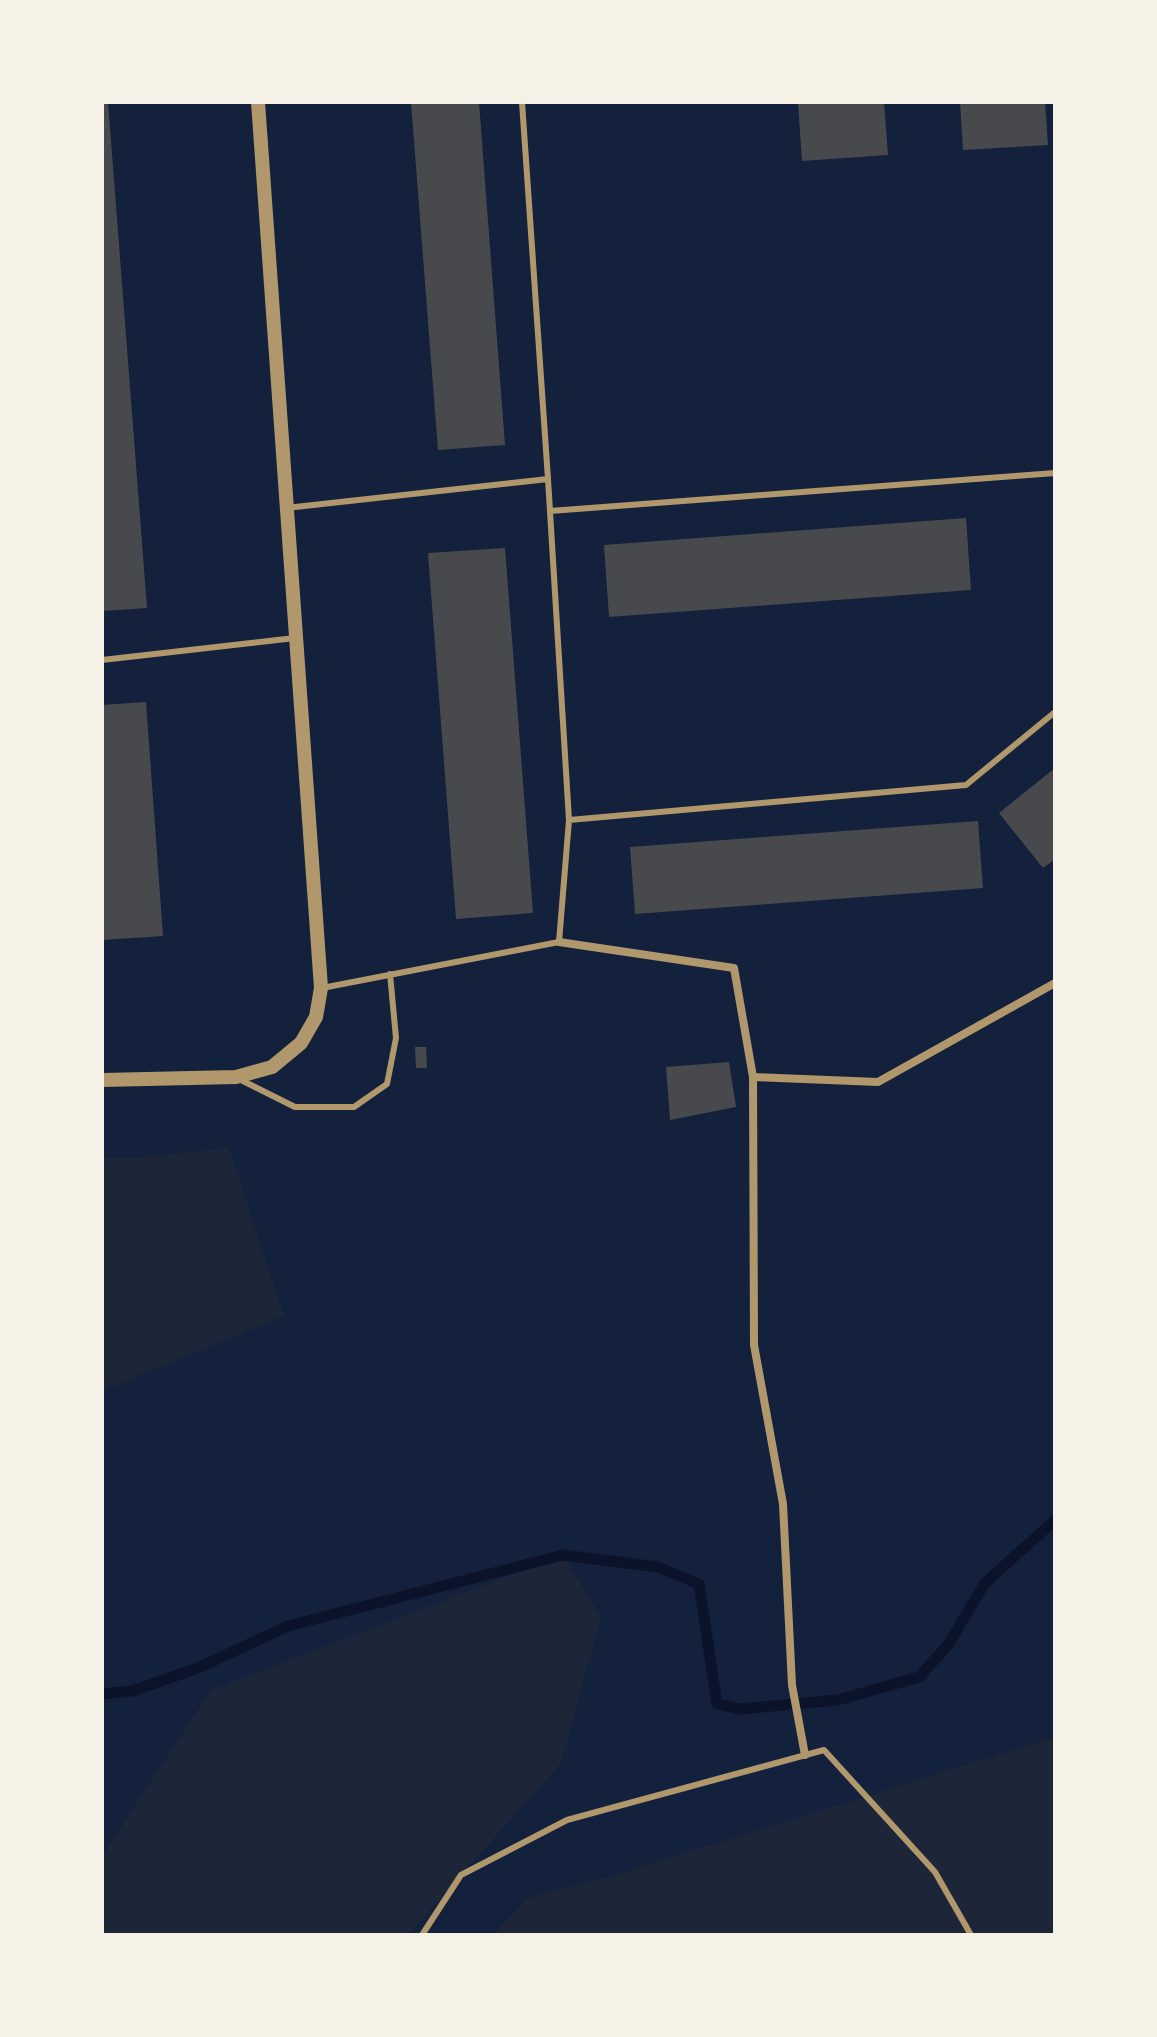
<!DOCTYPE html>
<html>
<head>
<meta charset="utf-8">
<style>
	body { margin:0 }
	#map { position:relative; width:1157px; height:2037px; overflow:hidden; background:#14213d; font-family:"Fira Sans Condensed",sans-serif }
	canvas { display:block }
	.frame { position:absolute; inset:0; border:104px solid #f6f1e7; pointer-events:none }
</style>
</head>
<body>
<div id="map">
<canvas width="1157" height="2037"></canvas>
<div class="frame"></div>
</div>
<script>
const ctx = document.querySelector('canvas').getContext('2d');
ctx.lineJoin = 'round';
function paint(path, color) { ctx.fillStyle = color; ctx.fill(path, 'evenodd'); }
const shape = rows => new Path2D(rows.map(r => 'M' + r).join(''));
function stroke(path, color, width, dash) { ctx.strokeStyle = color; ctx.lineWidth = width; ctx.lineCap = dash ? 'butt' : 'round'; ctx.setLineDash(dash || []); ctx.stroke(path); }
paint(shape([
	[229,1148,284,1316,102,1391,102,1158,132,1158],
	[563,1555,601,1617,561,1763,408,1935,102,1935,102,1856,211,1690],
	[1055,1737,1055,1935,493,1935,528,1898,612,1876]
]), '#1d2539');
stroke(shape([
	[102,1694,132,1691,198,1668,288,1626,563,1555,658,1567,699,1584,717,1704,740,1709,838,1700,919,1677,948,1645,985,1583,1055,1520]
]), '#0b132b', 11);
paint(shape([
	[102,102,108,102,147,608,102,611],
	[411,102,479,102,505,445,438,450],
	[798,102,884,102,888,155,802,161],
	[960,102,1045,102,1048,145,963,150],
	[966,518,971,590,609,617,604,545],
	[505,548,533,913,456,919,428,553],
	[146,702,163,936,102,940,102,705],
	[1055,768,1055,859,1043,868,999,813],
	[978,821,983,888,635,914,630,847],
	[415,1047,426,1047,427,1068,416,1068],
	[729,1062,736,1107,670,1120,666,1067]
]), '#48494c');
stroke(shape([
	[548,479,569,820,966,785,1055,712],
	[286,508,548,479,522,102],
	[550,511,1055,473],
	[102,660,295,638],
	[322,988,559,942,569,820],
	[239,1079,295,1107,354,1107,387,1084,396,1038,390,974],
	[422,1935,461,1875,567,1820,824,1750,935,1872,971,1935]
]), '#b1986c', 6);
stroke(shape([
	[559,942,734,968,753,1077,878,1082,1055,983],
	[753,1077,754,1345,783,1504,792,1685,805,1755]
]), '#b1986c', 8);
stroke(shape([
	[102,1080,236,1077,272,1067,301,1043,316,1017,321,988,258,102]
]), '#b1986c', 14);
</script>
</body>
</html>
